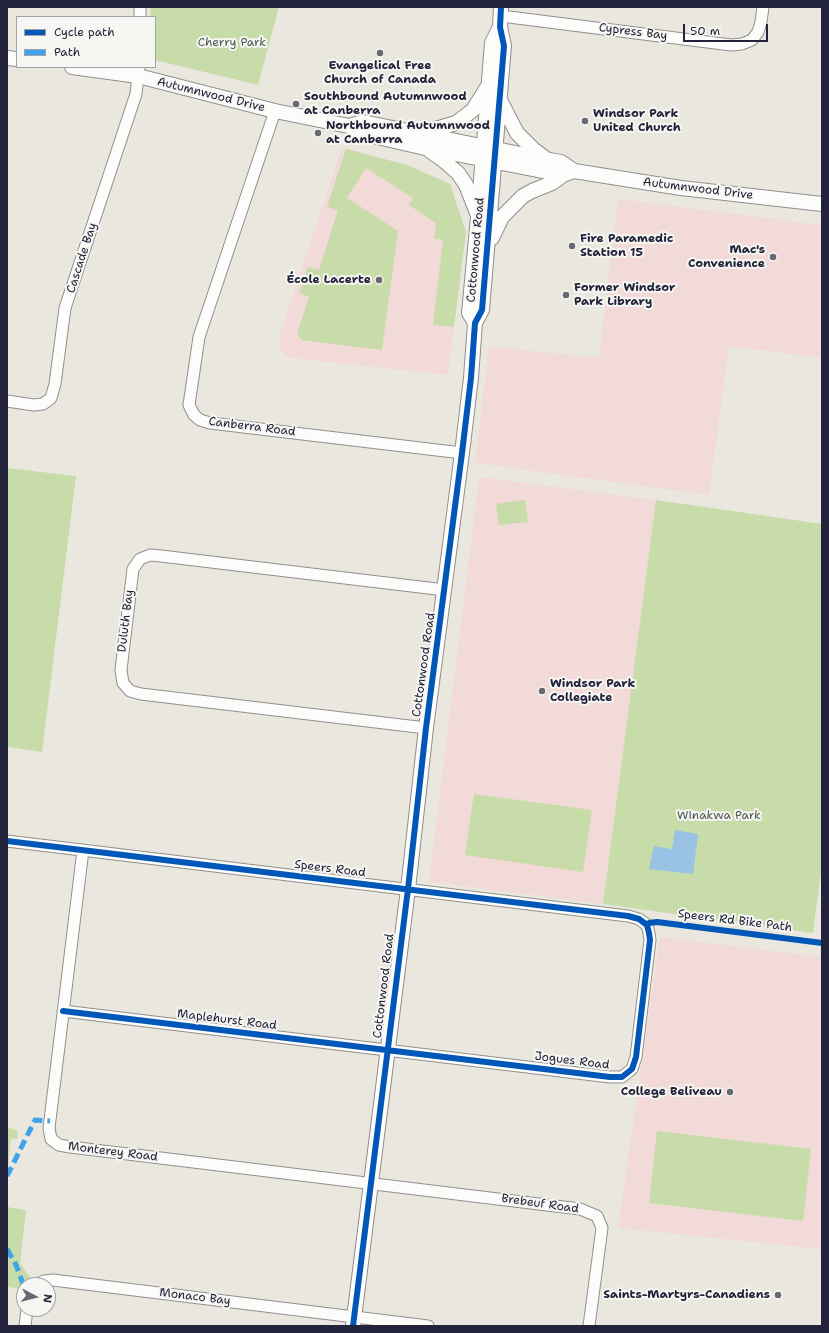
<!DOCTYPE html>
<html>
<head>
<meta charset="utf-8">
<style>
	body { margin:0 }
	#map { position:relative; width:829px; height:1333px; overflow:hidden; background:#eae8de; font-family:"Shantell Sans",sans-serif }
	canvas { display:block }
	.frame { position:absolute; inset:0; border:8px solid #22223b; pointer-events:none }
	.legend { position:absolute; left:16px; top:16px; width:140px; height:52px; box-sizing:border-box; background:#f6f6f2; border:1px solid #a1a1a9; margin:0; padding:5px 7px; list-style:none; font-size:12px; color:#22223b }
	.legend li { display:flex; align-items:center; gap:8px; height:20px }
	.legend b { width:20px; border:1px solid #a1a1a9 }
	.north { position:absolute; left:16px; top:1277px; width:40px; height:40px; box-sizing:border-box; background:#f6f6f2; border:1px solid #a1a1a9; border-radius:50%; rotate:97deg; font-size:11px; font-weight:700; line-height:16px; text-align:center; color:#22223b }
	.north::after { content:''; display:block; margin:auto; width:14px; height:18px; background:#686774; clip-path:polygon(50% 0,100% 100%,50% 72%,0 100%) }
	.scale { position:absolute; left:683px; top:24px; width:85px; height:18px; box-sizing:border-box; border:2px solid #22223b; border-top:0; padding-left:5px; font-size:12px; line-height:14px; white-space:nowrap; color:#22223b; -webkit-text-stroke:3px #f6f6f2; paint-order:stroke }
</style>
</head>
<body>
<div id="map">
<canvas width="829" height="1333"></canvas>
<div class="frame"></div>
<ul class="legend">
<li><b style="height:5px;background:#0057b8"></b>Cycle path</li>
<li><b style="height:5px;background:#3ea2ec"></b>Path</li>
</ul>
<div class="north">N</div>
<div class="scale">50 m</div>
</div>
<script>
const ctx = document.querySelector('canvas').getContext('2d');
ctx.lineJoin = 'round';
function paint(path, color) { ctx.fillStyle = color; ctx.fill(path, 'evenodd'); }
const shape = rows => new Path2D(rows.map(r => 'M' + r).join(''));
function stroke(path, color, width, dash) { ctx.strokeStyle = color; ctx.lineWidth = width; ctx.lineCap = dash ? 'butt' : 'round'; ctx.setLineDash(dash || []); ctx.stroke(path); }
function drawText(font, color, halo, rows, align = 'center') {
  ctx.font = font + ' "Shantell Sans",sans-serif'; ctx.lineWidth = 4; ctx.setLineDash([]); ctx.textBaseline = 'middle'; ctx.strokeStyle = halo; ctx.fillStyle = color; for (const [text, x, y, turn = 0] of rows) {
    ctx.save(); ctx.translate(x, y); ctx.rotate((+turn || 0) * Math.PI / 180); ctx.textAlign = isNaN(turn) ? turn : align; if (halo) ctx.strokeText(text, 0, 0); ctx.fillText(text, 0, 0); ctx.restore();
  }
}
paint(shape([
	[342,147,407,165,450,184,466,232,448,375,292,358,283,354,279,345,281,330],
	[618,199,822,225,822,358,729,346,709,495,475,463,489,346,599,358],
	[479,477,656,500,603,904,429,882],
	[660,937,822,957,822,1239,821,1249,618,1228]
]), '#f1dad7');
paint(shape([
	[151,7,279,7,258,85,155,60,155,17,150,17],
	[346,149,407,165,450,184,466,232,454,327,433,325,443,240,434,238,436,223,409,205,413,198,366,168,347,198,398,231,382,350,302,340,297,334,309,297,299,293,308,267,319,270,338,210,327,207],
	[7,468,76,476,42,752,7,747],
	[525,500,528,522,499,525,496,504],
	[656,500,822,524,822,865,813,933,603,904],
	[474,794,592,810,583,872,465,855],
	[8,1128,14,1129,18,1132,17,1139,11,1138,8,1168],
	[657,1131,811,1149,803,1221,649,1203],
	[7,1207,26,1210,20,1263,31,1279,27,1285,24,1285,24,1289,7,1287]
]), '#c7dca9');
paint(shape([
	[675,830,698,834,693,874,649,869,654,846,672,849]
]), '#99c2e5');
const minor = shape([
	[501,16,731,45,742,44,752,40,758,32,761,22,763,7],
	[140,17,140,7],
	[275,111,199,337,189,405,194,415,200,420,210,423,462,453],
	[7,401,34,405,43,404,51,398,55,384,65,308,136,94,139,67],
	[426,728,141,694,130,691,123,683,121,670,133,569,140,559,150,555,161,556,445,590],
	[7,841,628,916,639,919,647,925,649,933,650,940,636,1057,632,1069,622,1077,610,1077,63,1011],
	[83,850,49,1128,51,1139,59,1145,70,1147,580,1209,597,1216,602,1228,589,1326],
	[36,1285,44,1281,53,1280,428,1326],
	[25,1326,27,1309]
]);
const tertiary = shape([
	[7,58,17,59],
	[72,67,138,76,275,111,349,126,360,133,425,148,563,175,574,171],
	[500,100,517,133,533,149,545,158],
	[349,126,363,122,545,159,561,162,574,171,681,188,822,204],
	[422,133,456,123,473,110,488,86],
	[430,151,443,160,458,173,466,185,477,213],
	[492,238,502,217,523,196,532,191,552,183,563,175],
	[475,323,469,313,478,217,492,43,500,27],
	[353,1326,408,889,426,728,462,453,471,378,475,323,482,310,504,46,500,27,501,7]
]);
stroke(minor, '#908f8e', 13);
stroke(tertiary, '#908f8e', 16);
stroke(minor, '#fcfcfa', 11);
stroke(tertiary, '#fcfcfa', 14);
stroke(shape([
	[7,1176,35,1120,50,1121],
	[7,1249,16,1265,23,1284]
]), '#3ea2ec', 5, [10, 5]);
stroke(shape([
	[7,841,628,916,639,919,647,925],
	[647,925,649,923,657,922,822,943],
	[63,1011,610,1077,622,1077,632,1069,636,1057,650,940,649,933,647,925],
	[353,1326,408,889,426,728,462,453,471,378,475,323,482,310,504,46,500,27,501,7]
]), '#0057b8', 6);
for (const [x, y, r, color] of [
	[380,53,4,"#686774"],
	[296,104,4,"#686774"],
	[585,121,4,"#686774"],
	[318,133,4,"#686774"],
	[572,246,4,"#686774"],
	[773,257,4,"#686774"],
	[379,280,4,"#686774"],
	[566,295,4,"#686774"],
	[542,691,4,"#686774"],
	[730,1092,4,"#686774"],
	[778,1295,4,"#686774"]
]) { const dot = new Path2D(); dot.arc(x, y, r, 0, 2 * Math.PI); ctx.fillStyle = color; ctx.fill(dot); stroke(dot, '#f6f6f2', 1.5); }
drawText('12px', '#22223b', '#f6f6f2', [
	["Cypress Bay",633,32,7],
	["Autumnwood Drive",211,95,14],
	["Autumnwood Drive",698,189,7],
	["Cottonwood Road",476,250,-85],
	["Cascade Bay",82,258,-72],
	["Canberra Road",252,427,7],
	["Duluth Bay",126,621,-83],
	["Cottonwood Road",424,665,-82],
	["Speers Road",330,869,7],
	["Speers Rd Bike Path",735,921,7],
	["Cottonwood Road",384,986,-83],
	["Maplehurst Road",227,1020,7],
	["Jogues Road",572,1061,7],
	["Monterey Road",113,1152,7],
	["Brebeuf Road",540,1204,8],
	["Monaco Bay",195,1297,7]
]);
drawText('12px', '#4b574f', '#f6f6f2', [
	["Cherry Park",232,43],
	["Winakwa Park",719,816]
]);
drawText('bold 12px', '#22223b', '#f6f6f2', [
	["Evangelical Free",380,66,"center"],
	["Church of Canada",380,80,"center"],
	["Southbound Autumnwood",304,97],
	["at Canberra",304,111],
	["Windsor Park",593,114],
	["United Church",593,128],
	["Northbound Autumnwood",326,126],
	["at Canberra",326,140],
	["Fire Paramedic",580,239],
	["Station 15",580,253],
	["Mac's",765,250,"right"],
	["Convenience",765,264,"right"],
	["École Lacerte",371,280,"right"],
	["Former Windsor",574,288],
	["Park Library",574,302],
	["Windsor Park",550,684],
	["Collegiate",550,698],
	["College Beliveau",722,1092,"right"],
	["Saints-Martyrs-Canadiens",770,1295,"right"]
], 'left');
</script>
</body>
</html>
